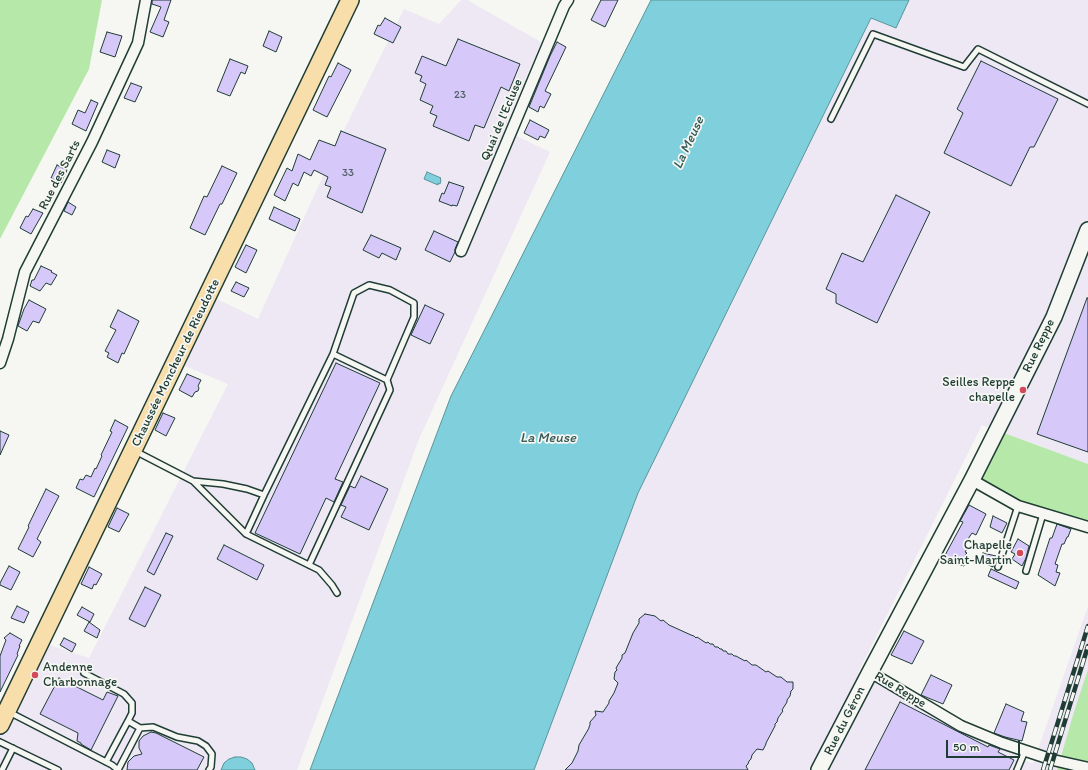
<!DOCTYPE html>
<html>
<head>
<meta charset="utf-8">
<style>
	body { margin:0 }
	#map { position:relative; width:1088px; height:770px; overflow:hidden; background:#f6f6f2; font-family:Itim,sans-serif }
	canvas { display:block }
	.scale { position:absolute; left:946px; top:740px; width:74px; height:18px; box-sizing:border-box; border:2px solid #1f3d34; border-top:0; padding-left:5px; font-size:12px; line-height:14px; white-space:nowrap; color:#1f3d34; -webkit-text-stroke:3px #f6f6f2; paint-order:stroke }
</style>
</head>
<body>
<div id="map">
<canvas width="1088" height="770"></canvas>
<div class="scale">50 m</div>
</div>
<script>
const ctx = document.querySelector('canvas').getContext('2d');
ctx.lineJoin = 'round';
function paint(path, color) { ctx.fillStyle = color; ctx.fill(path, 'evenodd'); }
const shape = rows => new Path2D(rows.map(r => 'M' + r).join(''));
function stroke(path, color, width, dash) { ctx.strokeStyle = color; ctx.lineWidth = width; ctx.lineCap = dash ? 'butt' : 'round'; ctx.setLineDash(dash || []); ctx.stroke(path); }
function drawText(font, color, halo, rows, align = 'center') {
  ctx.font = font + ' Itim,sans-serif'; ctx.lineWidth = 3.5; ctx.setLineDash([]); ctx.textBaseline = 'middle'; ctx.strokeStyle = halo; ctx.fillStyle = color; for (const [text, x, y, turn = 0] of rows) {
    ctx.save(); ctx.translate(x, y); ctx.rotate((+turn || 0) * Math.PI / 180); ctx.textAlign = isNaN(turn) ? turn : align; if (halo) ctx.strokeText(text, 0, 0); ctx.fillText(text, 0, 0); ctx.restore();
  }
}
paint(shape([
	[461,0,467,0,541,42,504,130,550,152,419,439,297,770,0,770,0,725,40,642,89,658,228,384,185,366,215,298,258,319,342,134,404,9,439,24],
	[909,0,1088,0,1088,464,982,425,858,673,960,729,1033,764,1088,606,1088,669,1057,770,534,770,638,493,871,18,896,28]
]), '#ede8f4');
paint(shape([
	[0,0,102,0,89,69,0,239],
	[1004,433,1088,464,1088,527,1043,514,977,483],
	[1088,669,1088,770,1057,770,1074,712]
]), '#b6e8a9');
const water = shape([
	[651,0,909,0,896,28,871,18,638,493,534,770,310,770,451,396,484,331,651,0],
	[427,172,441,178,440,179,441,180,440,184,438,183,438,185,424,179,427,172],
	[235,757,241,757,247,759,252,763,255,770,221,770,224,763,229,759,235,757]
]);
paint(water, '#80cfdd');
stroke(water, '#599599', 1);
const building = shape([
	[152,0,171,0,164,20,169,22,163,37,150,32,161,7,152,4,152,0],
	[601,0,618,0,605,27,591,20,601,0],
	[385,18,401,27,393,43,374,34,378,25,380,26,385,18],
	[269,31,282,37,276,52,263,46,269,31],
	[107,32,122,36,115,57,100,52,107,32],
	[458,39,520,64,509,91,501,87,484,128,475,125,469,141,433,126,437,116,430,113,433,106,420,100,426,84,420,81,422,76,415,73,422,56,446,66,458,39],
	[557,42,566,47,545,91,551,94,544,108,540,106,538,112,529,107,550,56,557,42],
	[230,59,248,66,245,74,241,72,230,96,217,91,230,59],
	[981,61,1058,99,1034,147,1030,147,1011,186,1003,182,944,153,963,113,957,109,981,61],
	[338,63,351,70,327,117,313,110,329,76,331,77,338,63],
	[131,83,142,87,135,102,124,98,131,83],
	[91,100,98,103,86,131,72,124,78,110,85,113,91,100],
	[530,120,549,130,545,138,540,136,538,140,524,133,530,120],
	[341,131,386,149,362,213,327,197,331,187,325,185,328,177,314,170,311,176,304,172,298,186,293,183,285,201,274,195,287,168,292,171,298,154,310,160,319,140,335,146,341,131],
	[107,150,120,155,115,168,102,162,107,150],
	[57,165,67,170,61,183,51,178,57,165],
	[222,166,237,173,222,204,220,204,205,235,190,228,204,196,207,197,222,166],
	[449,182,464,187,457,206,452,205,452,206,439,201,442,193,444,194,449,182],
	[896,195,930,212,877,323,836,303,836,294,826,289,842,253,863,262,896,195],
	[68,202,76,207,72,215,64,211,68,202],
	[274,207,300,219,295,231,269,219,274,207],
	[33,209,43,213,31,234,20,228,26,216,28,217,33,209],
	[434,231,458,242,455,249,455,252,450,262,425,250,434,231],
	[371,235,401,248,396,260,382,253,379,258,363,250,371,235],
	[246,245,257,250,246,273,235,267,246,245],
	[41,266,52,271,51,272,57,275,51,285,46,283,40,291,30,286,32,280,34,280,41,266],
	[236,282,249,288,244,297,231,291,236,282],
	[1087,298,1088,298,1088,452,1037,434,1087,298],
	[29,300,46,309,39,323,33,321,27,331,18,326,24,309,29,300],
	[425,305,444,314,430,344,411,335,425,305],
	[118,310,139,321,124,354,122,353,118,363,107,357,109,353,105,351,116,330,110,327,118,310],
	[336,363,380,383,335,479,343,482,334,502,326,498,300,554,255,533,336,363],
	[187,374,201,380,198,386,199,388,198,391,195,392,192,397,179,390,187,374],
	[163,413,175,418,166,436,155,430,163,413],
	[115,420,128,427,94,497,76,488,80,479,83,480,86,475,91,477,95,468,96,469,102,456,101,455,112,432,110,431,115,420],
	[0,431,9,435,0,455,0,431],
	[361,476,388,489,369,530,341,517,346,507,341,505,350,486,355,488,361,476],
	[46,489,59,496,37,539,41,542,33,557,18,549,29,527,28,526,46,489],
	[969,505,986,514,976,535,972,533,964,545,968,548,965,552,967,553,965,555,968,556,964,566,943,559,963,522,960,521,969,505],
	[117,508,129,514,119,532,108,527,117,508],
	[993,516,1007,523,1002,533,990,527,993,516],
	[1057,524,1071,529,1068,537,1067,537,1064,544,1062,544,1055,564,1058,565,1056,572,1060,573,1055,586,1038,575,1050,538,1052,538,1057,524],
	[166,533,173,536,154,575,147,571,166,533],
	[1018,539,1029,546,1026,558,1022,566,1012,559,1015,554,1011,552,1018,539],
	[224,545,264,565,257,580,217,559,224,545],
	[983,553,996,556,993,567,986,564,986,561,981,560,983,553],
	[9,566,20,572,11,590,0,585,0,583,9,566],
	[89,567,102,574,96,585,94,584,92,589,81,584,89,567],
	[991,569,1019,582,1016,589,988,576,991,569],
	[145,587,161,595,145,627,129,619,145,587],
	[17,606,29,612,24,623,11,618,17,606],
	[82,607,94,614,90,622,77,615,82,607],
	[645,614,655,616,661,621,663,620,669,625,691,635,694,636,696,638,697,637,706,643,708,642,710,644,713,644,715,647,718,647,720,649,722,649,723,651,726,651,728,654,732,654,734,656,736,656,745,661,746,660,752,665,756,665,766,672,768,671,777,677,781,677,787,682,793,682,793,689,791,691,790,696,787,700,787,702,782,710,783,711,778,718,777,722,775,724,775,726,766,743,766,744,763,750,757,749,752,755,751,759,749,761,748,764,746,766,748,770,565,770,572,763,578,751,579,745,589,728,589,727,590,725,590,722,596,715,595,711,603,712,609,703,609,701,614,693,618,683,614,679,615,672,617,670,616,668,622,658,622,655,625,653,633,633,639,623,639,619,645,614],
	[89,622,100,630,97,638,84,631,89,622],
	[904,631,924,641,912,664,891,655,904,631],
	[10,633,22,640,19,646,20,646,17,654,18,655,0,692,0,656,6,640,4,638,10,633],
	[64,638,76,644,72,652,60,645,64,638],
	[931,675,952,685,943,704,921,695,931,675],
	[59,678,103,700,107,692,118,696,91,750,81,744,81,743,77,741,78,733,40,714,59,678],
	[900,702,988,747,989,745,1000,749,998,752,1014,760,1009,770,865,770,900,702],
	[1006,704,1024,712,1021,721,1027,722,1022,741,1005,737,994,733,1006,704],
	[151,732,156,733,204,757,197,770,127,770,128,762,134,756,142,754,139,748,139,741,143,736,151,732]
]);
paint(building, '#d7c8fa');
stroke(building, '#1f3d34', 1);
const service = shape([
	[831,119,873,34,964,67,978,49,1088,104],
	[333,354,354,293,369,285,390,290,414,303,414,317,387,380],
	[135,451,193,481,246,534,319,570,332,585,337,593],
	[193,481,223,484,247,489,264,495,246,534],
	[264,495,333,354,387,380,390,390,309,565],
	[998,567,1018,506],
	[1026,571,1043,514],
	[84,673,124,694,132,703,132,713,128,721,140,728,153,727,177,737,198,741,206,746,212,754,211,767,209,770],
	[9,712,112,765,118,770],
	[0,742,58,770],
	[106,762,128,721],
	[2,770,13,748],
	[118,770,140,728],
	[1017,770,1025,751]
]);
const minor = shape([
	[461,251,564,6,568,0],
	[0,363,8,339,25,272,92,142,138,43,146,0],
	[972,480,1018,506,1088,527],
	[870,672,961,726,1002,743,1053,760,1088,768]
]);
const secondary = shape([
	[819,770,870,672,972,480,1054,317,1088,230]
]);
const primary = shape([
	[0,725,133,450,350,0]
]);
stroke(service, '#1f3d34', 8);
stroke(minor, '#1f3d34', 13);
stroke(secondary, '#1f3d34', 18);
stroke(primary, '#1f3d34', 20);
stroke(service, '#f6f6f2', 5);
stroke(minor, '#f6f6f2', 10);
stroke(secondary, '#f6f6f2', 15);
stroke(primary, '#f8deab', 17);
const rail = shape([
	[1043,770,1088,626],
	[1050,770,1088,646]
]);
stroke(rail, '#1f3d34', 4.5);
stroke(rail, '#f6f6f2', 3, [9]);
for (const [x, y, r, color] of [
	[1023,390,4,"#d1495b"],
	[1020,553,4,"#d1495b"],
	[35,675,4,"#d1495b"]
]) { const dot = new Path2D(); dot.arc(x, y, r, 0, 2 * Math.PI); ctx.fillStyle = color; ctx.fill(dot); stroke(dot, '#f6f6f2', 1.5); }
drawText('11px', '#4d6066', null, [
	["23",460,95],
	["33",348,173]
]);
drawText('13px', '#1f3d34', '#f6f6f2', [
	["Quai de l'Ecluse",502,120,-67],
	["Rue des Sarts",60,175,-63],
	["Rue Reppe",1039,346,-64],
	["Chaussée Moncheur de Rieudotte",176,363,-64],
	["Rue Reppe",900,690,31],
	["Rue du Géron",845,721,-63]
]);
drawText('13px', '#1f3d34', '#f6f6f2', [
	["Seilles Reppe",1015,383],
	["chapelle",1015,398],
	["Chapelle",1012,546],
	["Saint-Martin",1012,561],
	["Andenne",43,668,"left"],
	["Charbonnage",43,683,"left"]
], 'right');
drawText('italic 14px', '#325a56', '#f6f6f2', [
	["La Meuse",689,143,-65],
	["La Meuse",548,438]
]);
</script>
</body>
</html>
